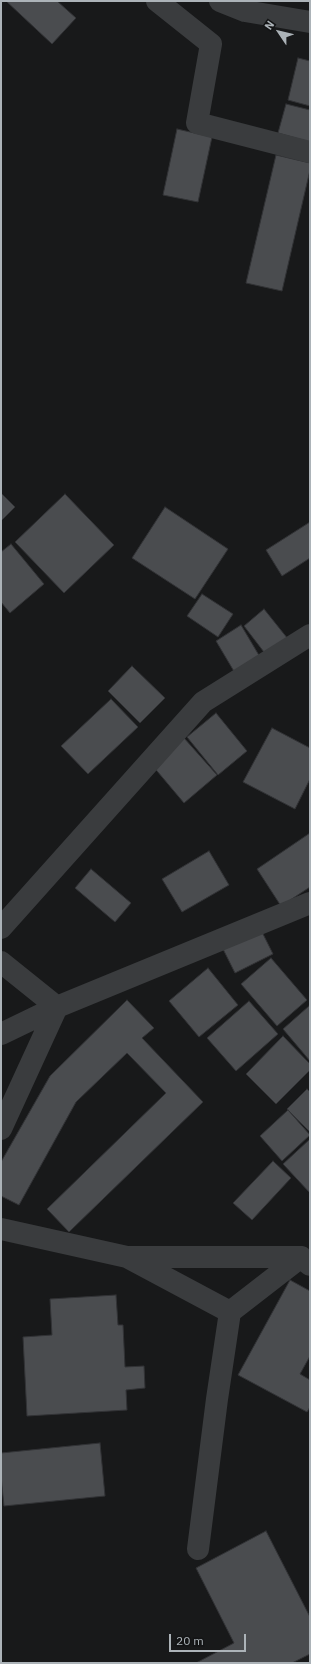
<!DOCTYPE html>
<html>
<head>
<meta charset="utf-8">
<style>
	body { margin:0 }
	#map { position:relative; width:311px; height:1664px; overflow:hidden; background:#18191a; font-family:"IBM Plex Sans",sans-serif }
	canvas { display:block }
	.frame { position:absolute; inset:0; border:2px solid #acb3b8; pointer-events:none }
	.north { position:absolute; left:259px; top:12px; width:40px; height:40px; -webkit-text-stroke:3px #131415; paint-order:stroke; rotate:305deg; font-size:11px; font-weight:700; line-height:16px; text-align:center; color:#acb3b8 }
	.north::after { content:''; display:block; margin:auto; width:14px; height:18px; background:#acb3b8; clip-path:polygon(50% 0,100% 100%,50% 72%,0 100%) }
	.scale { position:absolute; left:169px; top:1634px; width:77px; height:18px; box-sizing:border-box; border:2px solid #acb3b8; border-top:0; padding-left:5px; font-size:12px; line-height:14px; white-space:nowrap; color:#acb3b8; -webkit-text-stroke:3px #131415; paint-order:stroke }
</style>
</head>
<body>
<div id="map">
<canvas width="311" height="1664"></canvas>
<div class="frame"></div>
<div class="north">N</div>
<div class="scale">20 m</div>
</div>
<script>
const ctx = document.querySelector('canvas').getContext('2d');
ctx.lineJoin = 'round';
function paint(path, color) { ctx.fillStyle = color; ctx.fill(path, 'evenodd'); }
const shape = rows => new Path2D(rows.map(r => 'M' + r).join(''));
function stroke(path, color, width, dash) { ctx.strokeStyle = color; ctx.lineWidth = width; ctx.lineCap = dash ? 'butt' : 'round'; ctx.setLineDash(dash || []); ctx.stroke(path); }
const building = shape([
	[6,1,57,1,76,18,52,44,6,1],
	[298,58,310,61,310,106,288,100,298,58],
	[286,104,310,110,310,142,278,133,286,104],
	[177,129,212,137,198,202,163,195,177,129],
	[276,155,310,163,310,170,282,291,246,283,276,155],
	[1,493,15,507,1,521,1,493],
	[65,494,114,545,64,593,15,542,65,494],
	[165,507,228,549,195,599,132,558,165,507],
	[310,522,310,558,282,576,266,550,310,522],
	[11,544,44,584,10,613,1,602,1,552,11,544],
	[202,594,233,614,218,637,187,616,202,594],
	[264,609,288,639,267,656,244,626,264,609],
	[241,625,260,657,235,673,216,641,241,625],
	[132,666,165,698,140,723,108,691,132,666],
	[111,699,138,727,88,774,61,746,111,699],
	[216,713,247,751,218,775,187,737,216,713],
	[272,728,310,748,310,779,295,809,243,782,272,728],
	[184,738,217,775,184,803,152,765,184,738],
	[310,833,310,887,281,906,257,869,310,833],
	[209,851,229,885,182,912,162,879,209,851],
	[91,869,131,903,115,922,75,888,91,869],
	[261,930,273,954,235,973,223,949,261,930],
	[271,958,307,1000,277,1026,241,984,271,958],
	[208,968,238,1005,199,1037,169,1001,208,968],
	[127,1000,154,1028,142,1038,203,1102,69,1232,47,1209,166,1093,127,1053,76,1102,19,1205,1,1196,1,1162,50,1076,127,1000],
	[249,1001,278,1034,236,1071,207,1038,249,1001],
	[309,1006,310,1007,310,1061,283,1029,309,1006],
	[283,1036,310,1064,310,1070,276,1104,246,1074,283,1036],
	[307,1089,310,1092,310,1132,287,1109,307,1089],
	[288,1110,310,1135,282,1161,260,1136,288,1110],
	[310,1139,310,1193,283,1164,310,1139],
	[273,1161,291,1178,252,1220,233,1203,273,1161],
	[290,1280,310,1291,310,1356,300,1374,310,1380,310,1407,307,1412,238,1375,290,1280],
	[116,1295,118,1325,123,1325,125,1367,144,1366,145,1388,126,1390,127,1410,27,1416,23,1337,52,1335,50,1299,116,1295],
	[100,1443,105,1496,4,1506,1,1476,1,1453,100,1443],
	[266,1531,310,1617,310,1654,292,1663,196,1663,234,1643,196,1568,266,1531]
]);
paint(building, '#4a4c4f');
stroke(building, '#323336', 1);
stroke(shape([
	[157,1,211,44,197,123,310,152],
	[220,1,245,11,310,22],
	[1,928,203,702,310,635],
	[1,962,57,1007,1,1034],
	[1,1129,57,1007,310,903],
	[1,1229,127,1257,301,1257,310,1265],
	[127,1257,230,1312,217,1399,198,1549],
	[230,1312,301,1257]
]), '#3a3c3e', 22);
</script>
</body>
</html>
